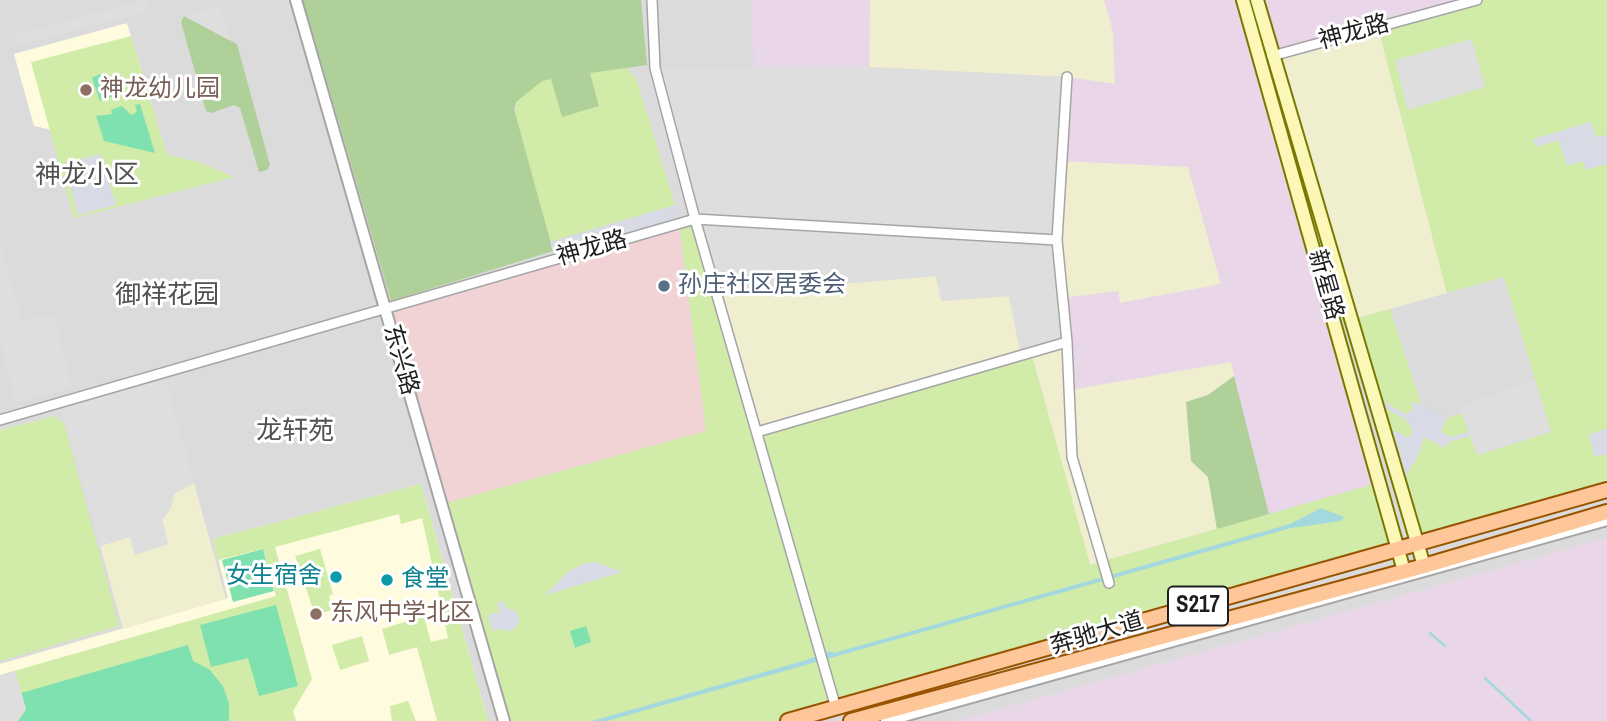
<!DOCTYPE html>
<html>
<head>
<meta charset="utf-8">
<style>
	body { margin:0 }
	canvas { display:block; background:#f0eae4 }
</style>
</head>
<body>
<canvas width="1607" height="721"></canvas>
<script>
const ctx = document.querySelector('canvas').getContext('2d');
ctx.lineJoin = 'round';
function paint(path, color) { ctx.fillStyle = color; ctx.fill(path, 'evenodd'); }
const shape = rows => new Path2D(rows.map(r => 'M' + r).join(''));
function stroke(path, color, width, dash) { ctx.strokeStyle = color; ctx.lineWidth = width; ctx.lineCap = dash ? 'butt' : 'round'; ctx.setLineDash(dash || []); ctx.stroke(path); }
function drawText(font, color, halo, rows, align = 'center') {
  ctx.font = font + ' "Archivo Narrow","Noto Sans SC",sans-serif'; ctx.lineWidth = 6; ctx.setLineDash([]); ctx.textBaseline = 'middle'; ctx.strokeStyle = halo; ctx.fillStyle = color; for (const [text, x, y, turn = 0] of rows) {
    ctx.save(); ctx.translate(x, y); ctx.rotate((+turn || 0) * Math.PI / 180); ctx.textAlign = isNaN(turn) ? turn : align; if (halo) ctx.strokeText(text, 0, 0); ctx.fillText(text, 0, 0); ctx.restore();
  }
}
paint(shape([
	[0,0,1607,0,1607,538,958,721,0,721]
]), '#dcdbdb');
paint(shape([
	[679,227,706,431,442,504,386,310]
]), '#f1d3d5');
paint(shape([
	[751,0,870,0,869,67,754,67],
	[1104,0,1243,0,1381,482,1269,514,1251,449,1069,390,1063,298,1118,291,1121,303,1220,283,1062,161,1067,77,1115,84,1112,32],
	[1257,0,1477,0,1272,56],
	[1607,538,1607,721,958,721]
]), '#e9d6e8');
paint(shape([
	[127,23,167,155,34,126,14,54],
	[421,484,488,721,0,721,0,664,228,598,213,539]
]), '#fffbde');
paint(shape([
	[870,0,1104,0,1113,32,1115,84,1067,77,869,67],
	[1378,27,1447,293,1351,320,1272,56],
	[1062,161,1188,167,1221,284,1120,303,1118,291,1063,298,1057,240],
	[937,276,942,301,1009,296,1021,355,757,432,717,294],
	[1067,342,1070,390,1231,362,1234,376,1208,395,1191,460,1208,477,1217,529,1090,565,1031,352],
	[194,483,226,599,123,629,100,546,130,537,136,555,171,508,174,494]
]), '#efeecf');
paint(shape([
	[1477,0,1607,0,1607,490,1417,545,1400,486,1420,452,1424,436,1448,442,1470,436,1477,455,1551,432,1504,277,1447,293,1378,27],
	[131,36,167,155,199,162,234,177,74,218,31,62],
	[625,67,636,78,675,205,550,242,515,115,516,102,538,81,551,79,598,106,590,73],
	[695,219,757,432,1031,352,1090,565,1381,482,1400,549,788,721,504,721,442,504,706,431,679,223],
	[1390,309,1421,404,1412,403,1413,408,1408,415,1373,396,1351,320],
	[1375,403,1405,419,1413,430,1409,438,1384,433],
	[1462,413,1468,432,1452,438,1440,431,1446,419],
	[54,416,64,423,119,626,0,661,0,430],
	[421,484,488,721,437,721,417,647,389,655,382,629,424,616,431,642,448,638,422,518,401,524,399,514,275,547,312,679,293,711,296,721,0,721,0,675,276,596,263,549,218,560,213,539],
	[320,549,333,594,329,596,333,610,315,615,295,556],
	[362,636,369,661,340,670,332,645],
	[408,701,416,721,392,721,390,706]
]), '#d1eba8');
paint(shape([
	[303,0,641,0,647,65,590,73,599,106,562,117,551,79,542,81,516,102,514,109,553,251,391,301],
	[184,16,237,44,270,165,267,170,259,172,240,108,234,105,211,113,206,111,181,22],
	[1234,376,1269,514,1217,529,1208,477,1191,461,1186,402,1208,395]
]), '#afd098');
paint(shape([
	[100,74,103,81,110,79,116,95,100,101,92,78],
	[140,104,155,153,104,141,96,116,112,114,111,110,122,106,131,115,137,112,135,105],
	[263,549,274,591,233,602,222,560],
	[276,605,298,686,259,696,248,658,211,667,200,625],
	[586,626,591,642,575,648,570,631],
	[188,645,193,661,209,669,223,686,229,704,229,721,18,721,26,709,21,693]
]), '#80e1b0');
paint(shape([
	[144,0,149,11,17,46,14,35],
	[220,6,229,40,184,16],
	[1472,39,1485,87,1408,110,1395,60],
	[869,67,1067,77,1057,240,1067,342,1021,355,1009,296,941,301,936,276,717,294,655,68],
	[0,241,21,321,53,314,72,388,16,402,0,341],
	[164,373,194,483,174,494,171,508,162,518,168,544,135,555,130,537,100,546,59,403],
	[1535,379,1551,432,1477,455,1460,407],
	[15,671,26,709,18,721,0,721,0,675]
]), '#dedede');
paint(shape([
	[1591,122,1596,137,1607,135,1607,164,1586,170,1583,161,1567,166,1559,140,1536,147,1533,139],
	[100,154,116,205,78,215,64,164],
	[675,205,679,223,555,260,550,242],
	[1373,396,1407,415,1413,408,1411,402,1421,404,1446,419,1441,432,1452,437,1468,432,1470,436,1448,442,1445,448,1423,437,1420,452,1400,486,1384,433,1396,431,1409,438,1413,430,1405,419,1375,403],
	[1607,428,1607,455,1594,456,1589,435],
	[596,562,622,572,545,595,569,571,583,564],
	[504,601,506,608,514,610,518,615,519,622,512,631,497,629,494,632,488,619,490,613,500,614,497,603]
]), '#d8dae5');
paint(shape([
	[1321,508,1344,517,1341,521,1291,528,607,721,592,721,803,661,830,651,834,653,1290,524]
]), '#a3d8df');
stroke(shape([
	[1430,633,1445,646],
	[1485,678,1531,721]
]), '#a3d8df', 2.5);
const minor = shape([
	[652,0,655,68,695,219,1057,240],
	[1272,56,1477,0],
	[1067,77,1057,240,1067,342],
	[0,420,695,219,836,708],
	[757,432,1067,342,1072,457,1109,583]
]);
const tertiary = shape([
	[296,0,504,721],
	[886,721,1607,520]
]);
const secondary = shape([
	[1243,0,1404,571],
	[1257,0,1424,566]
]);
const primary = shape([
	[788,721,1607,490],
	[851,721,1424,566,1607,512]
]);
stroke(minor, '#a5a5a5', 12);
stroke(tertiary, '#a5a5a5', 14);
stroke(secondary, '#797801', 16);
stroke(primary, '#995400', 18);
stroke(minor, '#fff', 9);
stroke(tertiary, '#fff', 10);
stroke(secondary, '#fbf7b6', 12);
stroke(primary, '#fec79a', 14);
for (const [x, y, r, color] of [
	[86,90,7,"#8d6e63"],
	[664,286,7,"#5c6f8a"],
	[336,577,7,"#0f9aa8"],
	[387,580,7,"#0f9aa8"],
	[316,614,7,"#8d6e63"]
]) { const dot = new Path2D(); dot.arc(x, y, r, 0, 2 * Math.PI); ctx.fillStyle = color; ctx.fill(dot); stroke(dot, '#fff', 2.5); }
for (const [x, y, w] of [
	[1198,606,60]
]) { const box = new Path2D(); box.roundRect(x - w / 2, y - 19.5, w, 39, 5); ctx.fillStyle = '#fff'; ctx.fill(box); stroke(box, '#1e1e1e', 2); }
drawText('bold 23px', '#1e1e1e', null, [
	["S217",1198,606]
]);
drawText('24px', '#1e1e1e', '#fff', [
	["神龙路",1354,33,-15],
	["神龙路",592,249,-16],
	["新星路",1325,285,74],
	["东兴路",400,360,74],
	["奔驰大道",1097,634,-16]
]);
drawText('24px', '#785e54', '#fff', [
	["神龙幼儿园",100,90],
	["东风中学北区",330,614]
], 'left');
drawText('24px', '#4e5e75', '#fff', [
	["孙庄社区居委会",678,286]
], 'left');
drawText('24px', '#0d838f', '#fff', [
	["女生宿舍",322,577],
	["食堂",401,580,"left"]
], 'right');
drawText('26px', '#515151', '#fff', [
	["神龙小区",87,176],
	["御祥花园",167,296],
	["龙轩苑",295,432]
]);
</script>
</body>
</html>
